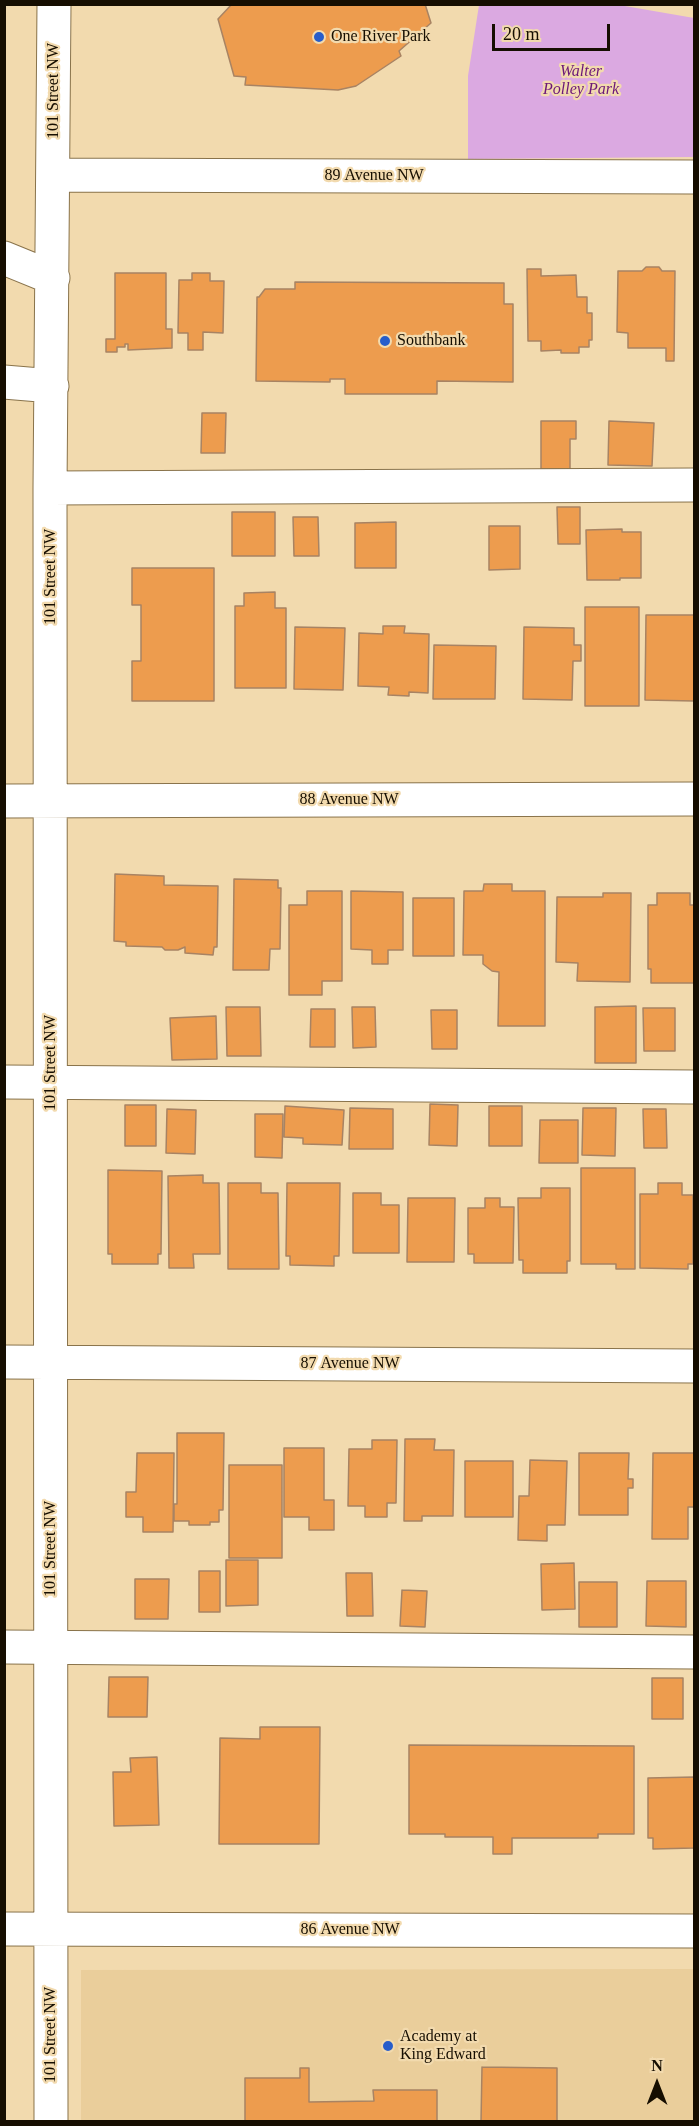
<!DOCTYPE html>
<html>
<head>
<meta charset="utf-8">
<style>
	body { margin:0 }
	#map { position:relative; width:699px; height:2126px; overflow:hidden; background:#f2daae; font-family:Georgia,serif }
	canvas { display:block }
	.frame { position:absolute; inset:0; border:6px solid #160e01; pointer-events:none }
	.north { position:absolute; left:627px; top:2054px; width:60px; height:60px; -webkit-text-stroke:4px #f2daae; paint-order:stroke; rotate:0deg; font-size:16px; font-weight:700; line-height:24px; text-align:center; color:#160e01 }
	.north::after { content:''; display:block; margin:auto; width:21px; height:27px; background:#160e01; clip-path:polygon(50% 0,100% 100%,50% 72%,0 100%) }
	.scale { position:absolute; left:492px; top:24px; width:118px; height:27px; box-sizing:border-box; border:3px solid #160e01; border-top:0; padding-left:8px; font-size:18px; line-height:21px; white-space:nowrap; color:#160e01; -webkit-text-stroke:4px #f2daae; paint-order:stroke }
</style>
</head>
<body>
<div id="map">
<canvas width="699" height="2126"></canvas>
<div class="frame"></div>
<div class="north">N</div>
<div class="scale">20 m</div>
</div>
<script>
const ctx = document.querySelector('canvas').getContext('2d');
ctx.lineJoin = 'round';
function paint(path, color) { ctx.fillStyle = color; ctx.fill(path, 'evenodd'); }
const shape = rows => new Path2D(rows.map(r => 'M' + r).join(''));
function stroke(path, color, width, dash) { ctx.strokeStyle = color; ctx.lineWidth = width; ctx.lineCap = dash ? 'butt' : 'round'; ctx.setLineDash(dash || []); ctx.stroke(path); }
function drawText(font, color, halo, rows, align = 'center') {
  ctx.font = font + ' Georgia,serif'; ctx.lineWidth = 4.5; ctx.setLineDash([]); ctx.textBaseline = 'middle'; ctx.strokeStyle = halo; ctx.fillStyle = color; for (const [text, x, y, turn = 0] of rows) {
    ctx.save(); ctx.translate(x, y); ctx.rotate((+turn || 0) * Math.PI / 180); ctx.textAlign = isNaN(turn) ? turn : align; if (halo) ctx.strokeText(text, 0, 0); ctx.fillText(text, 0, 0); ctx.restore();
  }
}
paint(shape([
	[694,1969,694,2121,81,2121,81,1970]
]), '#eace9b');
paint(shape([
	[479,5,619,5,694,18,694,157,468,159,468,76]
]), '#dba9e1');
const building = shape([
	[232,4,425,4,431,23,399,51,401,56,356,86,338,90,245,85,246,77,234,76,218,19,232,4],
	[646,267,659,267,662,271,675,271,674,361,666,361,666,348,628,348,628,333,617,332,618,271,642,271,646,267],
	[527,269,541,269,541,276,576,275,577,297,587,297,587,313,592,313,592,340,589,340,589,347,579,347,579,353,561,353,561,350,541,351,541,341,528,341,527,269],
	[115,273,166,273,166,329,172,329,172,348,128,350,128,344,125,344,125,347,117,347,117,352,106,352,106,339,115,339,115,273],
	[192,273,210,273,210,281,224,281,223,333,203,332,203,350,188,350,188,333,178,333,179,280,192,280,192,273],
	[295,282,504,283,504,304,513,304,513,382,437,381,437,394,345,394,345,379,330,379,330,382,256,381,257,297,259,297,265,289,295,289,295,282],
	[202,413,226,413,225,453,201,453,202,413],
	[541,421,576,421,576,439,570,439,570,469,541,469,541,421],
	[609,421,654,423,652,466,608,465,609,421],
	[557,507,580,507,580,544,558,544,557,507],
	[232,512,275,512,275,556,232,556,232,512],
	[293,517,318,517,319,556,294,556,293,517],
	[396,522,396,568,355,568,355,523,396,522],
	[489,526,520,526,520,569,489,570,489,526],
	[622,529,622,532,641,532,641,578,620,578,620,580,587,580,586,530,622,529],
	[132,568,214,568,214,701,132,701,132,661,141,661,141,605,132,605,132,568],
	[275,592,275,608,286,608,286,688,235,688,235,606,244,606,244,593,275,592],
	[585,607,639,607,639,706,585,706,585,607],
	[646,615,694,615,694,701,645,700,646,615],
	[383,626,405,626,404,633,429,634,428,693,409,692,409,696,388,695,389,687,358,686,359,633,383,634,383,626],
	[295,627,345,628,343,690,294,689,295,627],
	[524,627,574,628,574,645,581,645,581,661,573,661,572,700,523,699,524,627],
	[434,645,496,646,495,699,433,699,434,645],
	[115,874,164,876,164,885,218,886,217,947,214,947,213,955,185,953,185,947,178,950,165,950,162,947,126,946,126,942,114,941,115,874],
	[234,879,278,880,278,888,281,888,280,949,270,949,269,970,233,970,234,879],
	[484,884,512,884,512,891,545,891,545,1026,498,1026,499,972,492,971,483,964,483,955,463,955,464,891,483,891,484,884],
	[307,891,342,891,342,981,322,981,322,995,289,995,289,905,307,905,307,891],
	[351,891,403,892,403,950,388,950,388,964,372,964,372,950,351,949,351,891],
	[603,893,631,893,630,982,577,981,578,963,556,962,557,897,603,897,603,893],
	[657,893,690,893,690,905,694,905,694,983,651,983,651,969,648,969,648,905,657,905,657,893],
	[413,898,454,898,454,956,413,956,413,898],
	[636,1006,636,1063,595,1063,595,1007,636,1006],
	[226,1007,260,1007,261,1056,227,1056,226,1007],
	[352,1007,375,1007,376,1047,353,1048,352,1007],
	[643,1008,675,1008,675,1051,644,1051,643,1008],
	[311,1009,335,1009,335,1047,310,1047,311,1009],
	[431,1010,457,1010,457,1049,432,1049,431,1010],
	[216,1016,217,1059,172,1060,170,1018,216,1016],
	[430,1104,458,1105,457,1146,429,1145,430,1104],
	[125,1105,156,1105,156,1146,125,1146,125,1105],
	[285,1106,344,1110,342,1145,303,1144,303,1138,284,1137,285,1106],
	[489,1106,522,1106,522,1146,489,1146,489,1106],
	[350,1108,393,1109,393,1149,349,1149,350,1108],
	[583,1108,616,1108,615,1156,582,1155,583,1108],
	[167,1109,196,1110,195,1154,166,1153,167,1109],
	[643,1109,666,1109,667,1148,644,1148,643,1109],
	[255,1114,283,1114,282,1158,255,1157,255,1114],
	[540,1120,578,1120,578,1163,539,1163,540,1120],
	[581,1168,635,1168,635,1269,616,1269,616,1264,581,1264,581,1168],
	[108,1170,162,1171,161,1254,158,1254,158,1264,112,1264,112,1254,108,1254,108,1170],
	[203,1175,203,1183,219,1183,220,1254,193,1254,194,1268,169,1268,168,1176,203,1175],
	[228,1183,261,1183,261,1193,278,1193,279,1269,228,1269,228,1183],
	[287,1183,340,1183,339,1256,334,1256,334,1266,290,1265,290,1256,286,1256,287,1183],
	[658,1183,682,1183,682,1195,693,1195,693,1264,688,1264,688,1269,640,1268,640,1194,658,1194,658,1183],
	[541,1188,570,1188,570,1261,567,1261,567,1273,523,1273,523,1260,519,1260,518,1198,541,1198,541,1188],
	[353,1193,381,1193,381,1205,399,1205,399,1253,353,1253,353,1193],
	[408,1198,455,1198,454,1262,407,1262,408,1198],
	[485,1198,500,1198,500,1207,514,1207,513,1263,474,1263,474,1254,468,1254,468,1208,485,1208,485,1198],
	[177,1433,224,1433,223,1510,219,1510,219,1522,210,1522,210,1525,189,1525,189,1521,174,1521,174,1504,177,1504,177,1433],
	[405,1439,435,1439,434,1450,454,1450,453,1516,422,1516,422,1521,404,1521,405,1439],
	[372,1440,397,1440,396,1503,387,1503,387,1517,365,1517,365,1506,348,1506,349,1449,372,1449,372,1440],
	[284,1448,324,1448,324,1500,334,1500,334,1530,309,1530,309,1517,284,1517,284,1448],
	[137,1453,174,1453,173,1532,143,1532,143,1517,126,1517,126,1492,136,1492,137,1453],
	[579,1453,629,1453,628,1479,633,1479,633,1488,628,1488,628,1515,579,1515,579,1453],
	[653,1453,694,1453,694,1507,688,1507,688,1539,652,1539,653,1453],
	[530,1460,567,1461,565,1525,547,1525,547,1541,518,1540,519,1496,529,1496,530,1460],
	[465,1461,513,1461,513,1517,465,1517,465,1461],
	[229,1465,282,1465,282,1558,229,1558,229,1465],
	[226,1560,258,1560,258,1605,226,1606,226,1560],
	[574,1563,575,1609,542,1610,541,1564,574,1563],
	[199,1571,220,1571,220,1612,199,1612,199,1571],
	[346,1573,372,1573,373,1616,347,1616,346,1573],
	[135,1579,169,1579,168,1619,135,1619,135,1579],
	[647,1581,686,1581,686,1627,646,1626,647,1581],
	[579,1582,617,1582,617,1627,579,1627,579,1582],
	[402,1590,427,1591,425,1627,400,1626,402,1590],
	[109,1677,148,1677,147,1717,108,1717,109,1677],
	[652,1678,683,1678,683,1719,652,1719,652,1678],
	[260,1727,320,1727,319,1844,219,1844,220,1738,260,1739,260,1727],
	[409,1745,634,1746,634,1834,598,1834,598,1838,512,1838,512,1854,493,1854,493,1837,445,1837,445,1834,409,1834,409,1745],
	[157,1757,159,1825,114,1826,113,1772,131,1772,130,1758,157,1757],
	[694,1777,694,1848,653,1849,653,1838,648,1838,648,1778,694,1777],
	[482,2067,557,2068,557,2122,481,2122,482,2067],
	[300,2068,309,2068,309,2102,374,2101,373,2090,437,2090,437,2122,245,2122,245,2078,300,2078,300,2068]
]);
paint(building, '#ed9c4e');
stroke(building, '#a88363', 1.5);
const minor = shape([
	[54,175,694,177],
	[4,258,53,278],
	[4,382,52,386],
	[50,488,694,485],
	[4,801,694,799],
	[4,1082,694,1087],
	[4,1362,694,1366],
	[4,1647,694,1652],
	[4,1929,694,1931],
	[51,2122,50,488,54,4]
]);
stroke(minor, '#89734b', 35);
stroke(minor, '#fff', 33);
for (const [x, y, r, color] of [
	[319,37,6,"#275dca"],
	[385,341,6,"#275dca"],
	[388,2046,6,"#275dca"]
]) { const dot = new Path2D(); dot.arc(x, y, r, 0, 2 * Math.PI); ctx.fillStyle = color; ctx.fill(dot); stroke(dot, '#f2daae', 2); }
drawText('16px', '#160e01', '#f2daae', [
	["One River Park",331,37],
	["Southbank",397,341],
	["Academy at",400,2037],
	["King Edward",400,2055]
], 'left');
drawText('italic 16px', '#6c1778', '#f2daae', [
	["Walter",581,72],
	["Polley Park",581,90]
]);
drawText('16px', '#160e01', '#f2daae', [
	["101 Street NW",54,91,-90],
	["89 Avenue NW",374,176],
	["101 Street NW",51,577,-90],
	["88 Avenue NW",349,800],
	["101 Street NW",51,1063,-90],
	["87 Avenue NW",350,1364],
	["101 Street NW",51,1549,-90],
	["86 Avenue NW",350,1930],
	["101 Street NW",51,2035,-90]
]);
</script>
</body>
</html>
